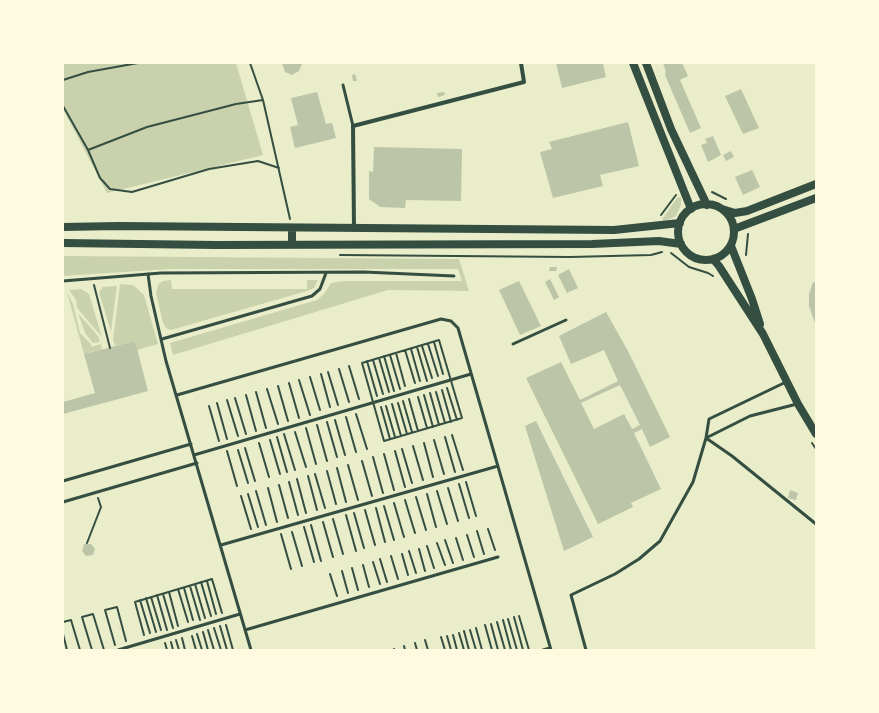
<!DOCTYPE html>
<html>
<head>
<meta charset="utf-8">
<style>
	body { margin:0 }
	#map { position:relative; width:879px; height:713px; overflow:hidden; background:#e9edc9; font-family:"Fira Sans",sans-serif }
	canvas { display:block }
	.frame { position:absolute; inset:0; border:64px solid #fefae0; pointer-events:none }
</style>
</head>
<body>
<div id="map">
<canvas width="879" height="713"></canvas>
<div class="frame"></div>
</div>
<script>
const ctx = document.querySelector('canvas').getContext('2d');
ctx.lineJoin = 'round';
function paint(path, color) { ctx.fillStyle = color; ctx.fill(path, 'evenodd'); }
const shape = rows => new Path2D(rows.map(r => 'M' + r).join(''));
function stroke(path, color, width, dash) { ctx.strokeStyle = color; ctx.lineWidth = width; ctx.lineCap = dash ? 'butt' : 'round'; ctx.setLineDash(dash || []); ctx.stroke(path); }
paint(shape([
	[63,63,236,63,263,155,107,193,63,109],
	[681,197,681,205,676,216,663,222,663,218,677,198],
	[63,256,459,259,469,291,388,290,173,355,170,343,317,300,324,294,331,283,345,281,462,281,458,269,170,269,63,276],
	[171,280,172,289,307,289,307,280,318,280,314,288,307,291,171,330,166,328,163,323,156,293,158,285,163,281],
	[120,284,133,285,144,295,158,344,137,350,135,341,115,346,113,339],
	[117,286,111,332,99,292,103,287],
	[81,289,89,294,102,337,77,308,76,300,69,290],
	[67,292,73,304,80,333,91,344,91,347,101,344,102,349,84,354],
	[78,313,98,336,100,342,93,343,85,333]
]), '#cad2ad');
paint(shape([
	[282,63,302,63,302,64,299,71,292,75,285,72],
	[556,63,603,63,606,77,562,88],
	[663,63,681,63,683,65,688,76,680,80,701,128,690,133,665,75,666,72],
	[355,74,357,81,353,81,352,75],
	[741,89,759,128,743,134,725,96],
	[317,92,326,124,332,123,336,138,295,148,290,127,298,125,291,98],
	[444,92,445,95,438,97,437,93],
	[628,122,639,166,600,175,603,186,553,198,540,152,552,149,549,142],
	[713,136,721,155,708,162,701,145,707,143,705,139],
	[374,147,462,149,461,201,406,200,405,208,380,207,369,199,369,171,373,172],
	[731,151,734,157,726,161,723,155],
	[752,170,760,187,743,195,735,177],
	[550,267,557,267,556,271,549,271],
	[569,269,578,288,567,293,558,275],
	[550,279,559,297,554,300,545,282],
	[519,281,541,326,520,335,499,290],
	[813,282,816,283,816,326,809,306,809,294],
	[606,312,628,351,670,437,650,447,642,429,634,433,661,489,631,503,633,507,598,524,526,378,561,362,580,400,618,381,604,350,571,364,559,336],
	[620,385,640,425,632,429,624,414,594,429,581,403],
	[135,341,148,391,63,414,63,402,95,393,84,354],
	[536,421,593,537,564,551,525,426],
	[790,490,798,493,796,500,788,498],
	[84,544,91,544,95,549,93,555,86,556,82,551]
]), '#bcc5a7');
stroke(shape([
	[250,63,263,100,290,219],
	[63,80,88,72,138,63],
	[63,106,88,150,100,178,110,189,132,192,209,169,258,161,279,168],
	[88,150,147,127,236,104,263,100],
	[712,192,726,199],
	[661,215,676,195],
	[671,253,689,267,708,273,713,276],
	[340,255,570,257,651,255,662,252],
	[746,255,748,234],
	[94,285,110,348],
	[439,340,462,418,384,441,362,363,439,340],
	[434,342,443,374],
	[428,344,438,376],
	[422,346,432,378],
	[417,347,427,381],
	[411,349,420,381],
	[405,350,415,383],
	[396,353,405,386],
	[390,355,400,389],
	[384,356,394,391],
	[379,358,389,392],
	[373,360,383,394],
	[367,361,377,396],
	[349,366,359,399],
	[339,369,349,402],
	[328,372,338,405],
	[321,374,330,407],
	[310,377,320,410],
	[299,380,310,415],
	[289,383,299,418],
	[278,386,288,421],
	[447,388,457,420],
	[267,389,278,424],
	[442,390,451,422],
	[256,392,266,428],
	[436,392,445,423],
	[430,393,439,425],
	[246,395,256,431],
	[424,395,433,427],
	[418,397,427,428],
	[235,398,246,434],
	[409,399,418,431],
	[227,400,238,436],
	[403,401,412,432],
	[217,403,227,439],
	[398,403,407,434],
	[392,404,401,436],
	[209,406,219,441],
	[386,406,395,437],
	[381,407,390,439],
	[356,414,367,449],
	[346,417,356,452],
	[335,420,345,455],
	[327,422,337,457],
	[317,425,327,461],
	[306,428,316,464],
	[295,432,306,467],
	[284,434,295,470],
	[452,435,463,470],
	[277,437,287,472],
	[445,437,455,472],
	[270,440,280,474],
	[434,440,444,474],
	[259,443,269,477],
	[424,443,433,477],
	[812,443,816,449],
	[413,446,423,480],
	[245,448,255,481],
	[402,449,412,483],
	[238,450,248,483],
	[227,451,237,486],
	[395,451,405,487],
	[384,454,394,490],
	[373,457,383,493],
	[362,461,372,496],
	[348,465,358,500],
	[337,468,346,502],
	[327,471,336,504],
	[315,474,325,508],
	[308,476,317,510],
	[297,479,306,513],
	[289,482,298,515],
	[466,482,476,516],
	[459,484,469,518],
	[279,485,288,518],
	[268,488,277,522],
	[448,488,458,521],
	[256,491,266,525],
	[437,491,447,524],
	[248,494,258,527],
	[427,494,436,527],
	[241,496,251,529],
	[416,497,426,530],
	[405,500,415,533],
	[394,503,404,537],
	[384,506,394,540],
	[376,508,385,542],
	[365,510,375,545],
	[354,513,364,548],
	[346,515,356,551],
	[333,519,343,554],
	[323,522,333,557],
	[311,525,321,561],
	[304,527,314,562],
	[488,529,495,550],
	[477,531,484,554],
	[292,532,302,566],
	[281,534,291,569],
	[467,535,474,557],
	[456,538,463,560],
	[445,540,453,563],
	[87,543,101,507,98,498],
	[437,543,445,565],
	[427,546,434,568],
	[419,549,425,571],
	[409,551,416,573],
	[402,554,408,575],
	[391,556,398,579],
	[380,559,387,582],
	[373,562,380,584],
	[363,565,369,587],
	[352,568,358,590],
	[342,571,348,593],
	[330,574,337,596],
	[207,581,216,614],
	[201,582,211,616],
	[195,584,205,618],
	[190,586,200,620],
	[184,588,193,620],
	[178,589,188,622],
	[169,592,178,626],
	[163,594,173,628],
	[157,595,167,630],
	[151,597,161,630],
	[146,598,156,632],
	[140,600,150,633],
	[519,616,529,650],
	[514,617,523,650],
	[508,619,517,650],
	[503,620,511,650],
	[63,622,71,620,80,650],
	[497,622,505,650],
	[491,624,498,650],
	[226,625,233,650],
	[485,625,492,650],
	[220,626,227,650],
	[214,628,221,650],
	[476,628,482,650],
	[208,630,214,650],
	[470,630,476,650],
	[464,631,469,650],
	[203,632,208,650],
	[459,633,464,650],
	[63,634,67,650],
	[197,634,202,650],
	[144,635,135,602,212,579,222,613],
	[453,635,457,650],
	[192,636,196,650],
	[447,636,451,650],
	[441,637,445,650],
	[182,638,185,650],
	[176,640,179,650],
	[425,640,428,650],
	[171,642,173,650],
	[165,643,167,650],
	[415,643,417,650],
	[115,645,105,610,117,607,126,641],
	[404,646,405,650],
	[394,649,394,650],
	[92,650,82,617,93,614,104,650]
]), '#344e41', 2);
stroke(shape([
	[343,85,353,126],
	[148,274,151,296,166,361,251,650],
	[63,281,161,273,364,272,454,276],
	[162,339,312,296,320,289,326,273],
	[513,344,566,320],
	[177,395,441,319,451,321,458,328,551,650],
	[706,438,732,456,816,524],
	[706,438,750,416,797,404],
	[194,455,471,374],
	[63,481,191,444],
	[63,502,197,463],
	[221,545,498,466],
	[245,630,498,557],
	[118,650,240,614],
	[543,650,550,648],
	[586,650,571,595,615,574,639,559,660,541,693,482,706,438,709,419,786,382]
]), '#344e41', 3);
stroke(shape([
	[354,228,353,126,524,82,521,63]
]), '#344e41', 4);
stroke(shape([
	[633,63,691,209],
	[646,63,671,129,707,205],
	'678 232a28 28 0 1 1 56 0a28 28 0 1 1-56 0Z',
	[722,209,735,213,747,211,816,184],
	[63,227,118,226,614,230,680,223],
	[734,229,816,198],
	[63,243,216,245,592,244,659,241,681,244],
	[292,244,292,228],
	[731,246,752,299,760,324],
	[713,259,719,266,763,334,798,404,816,434]
]), '#344e41', 8);
</script>
</body>
</html>
